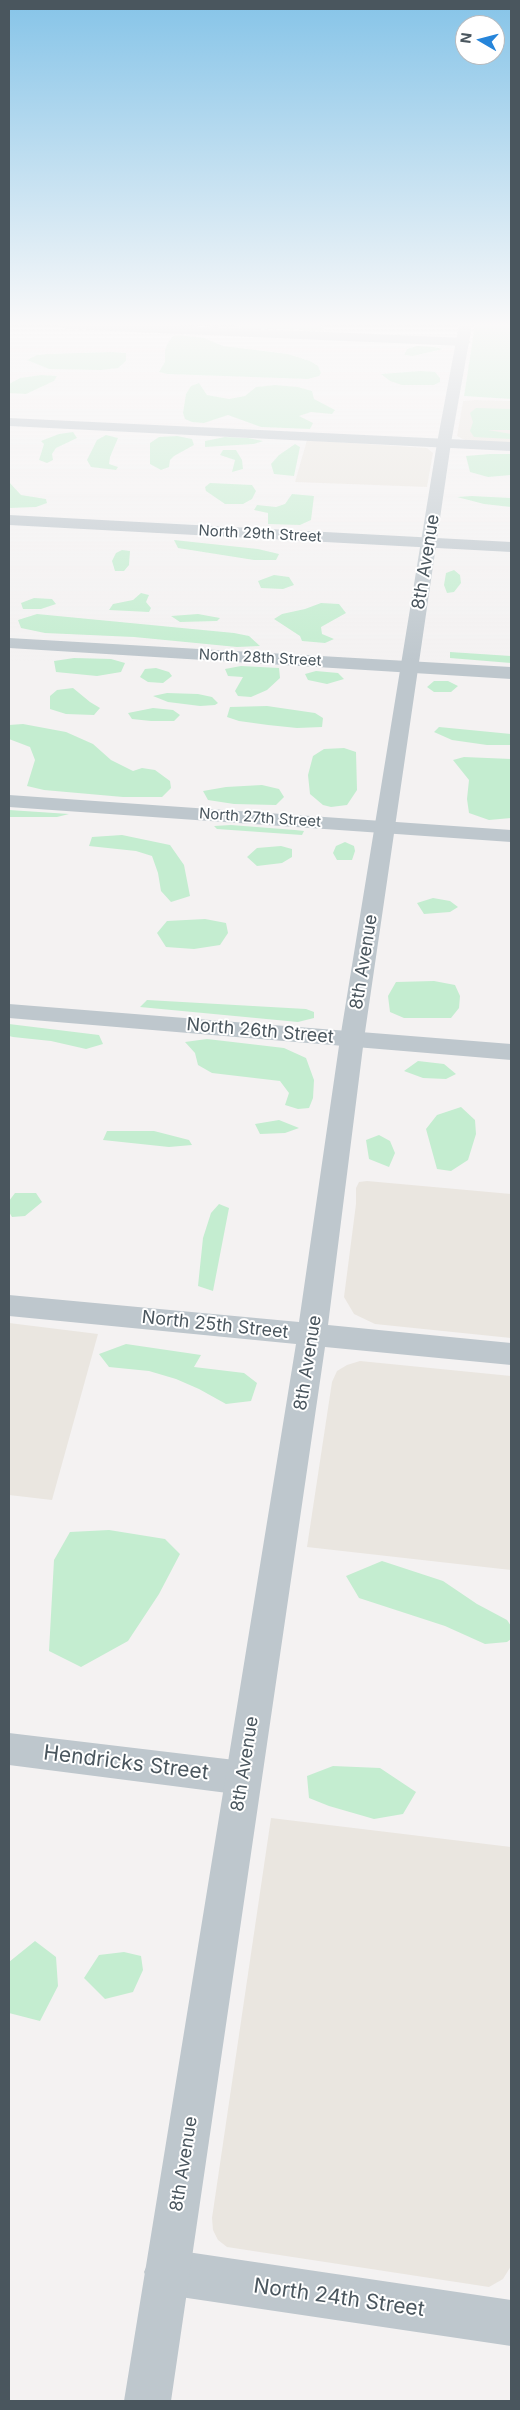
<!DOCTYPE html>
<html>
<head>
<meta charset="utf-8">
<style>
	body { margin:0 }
	#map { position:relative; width:520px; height:2410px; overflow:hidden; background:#f4f2f2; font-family:Inter,sans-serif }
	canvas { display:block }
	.frame { position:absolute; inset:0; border:10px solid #4a565e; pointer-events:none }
	.north { position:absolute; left:455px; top:15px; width:50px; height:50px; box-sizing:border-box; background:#fff; border:1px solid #b7bbbf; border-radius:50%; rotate:278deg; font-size:14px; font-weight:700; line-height:20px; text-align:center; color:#4a565e }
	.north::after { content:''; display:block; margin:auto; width:18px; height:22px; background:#2685da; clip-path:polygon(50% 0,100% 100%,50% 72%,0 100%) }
</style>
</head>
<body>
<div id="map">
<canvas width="520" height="2410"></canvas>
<div class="frame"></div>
<div class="north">N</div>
</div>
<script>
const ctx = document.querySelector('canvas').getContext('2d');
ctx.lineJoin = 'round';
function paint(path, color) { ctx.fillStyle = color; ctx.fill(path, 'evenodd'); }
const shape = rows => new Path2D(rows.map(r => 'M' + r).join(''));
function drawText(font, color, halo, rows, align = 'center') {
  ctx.font = font + ' Inter,sans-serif'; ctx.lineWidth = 4; ctx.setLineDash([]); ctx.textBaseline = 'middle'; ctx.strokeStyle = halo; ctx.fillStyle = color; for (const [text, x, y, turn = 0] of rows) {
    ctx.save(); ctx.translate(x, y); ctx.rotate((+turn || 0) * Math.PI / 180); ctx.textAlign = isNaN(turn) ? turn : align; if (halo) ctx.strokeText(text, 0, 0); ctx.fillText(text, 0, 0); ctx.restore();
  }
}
paint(shape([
	[476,400,511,401,511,443,467,441,457,436,463,401],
	[307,440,427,448,433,453,427,487,295,482],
	[367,1181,511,1194,511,1338,375,1324,354,1314,344,1297,356,1204,356,1188,359,1182],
	[9,1323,98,1334,52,1500,9,1495],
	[360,1361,511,1376,511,1570,307,1547,332,1382,337,1371,347,1365],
	[271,1818,511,1847,511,2266,503,2279,489,2287,227,2247,218,2240,213,2230,212,2218]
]), '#eae6e0');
paint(shape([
	[236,325,317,325,325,328,322,330,303,330,243,328],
	[475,325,511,325,511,399,464,396],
	[180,335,204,338,223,346,288,354,310,361,318,366,321,373,319,376,308,379,167,374,159,372,165,362,165,350,168,343,173,336],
	[417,346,434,347,443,349,413,356,404,355,407,349],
	[111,352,126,353,126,361,118,368,101,370,49,369,27,360,37,355,47,354],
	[421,371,435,372,440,378,440,382,434,385,402,385,390,381,381,374],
	[41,375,57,376,54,381,26,394,9,393,9,384,20,378],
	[199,383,207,395,229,399,245,396,256,387,275,385,298,387,312,391,314,399,335,410,332,414,311,412,299,416,313,423,310,429,261,427,228,415,204,423,192,422,185,419,183,413,186,394,191,386],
	[476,408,511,409,511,430,488,430,511,434,511,439,474,437,470,431,473,422,470,413],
	[73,432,77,438,56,448,52,454,53,460,47,463,39,460,44,444,41,441,59,434],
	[106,435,118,438,110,457,109,464,118,467,116,470,91,467,87,460,97,440],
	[177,436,192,439,194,445,174,456,170,460,169,467,161,470,150,464,150,443,159,437],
	[225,437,248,438,263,441,254,444,205,447,205,441],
	[295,444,300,447,294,476,274,474,271,464,279,455],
	[223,450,236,450,242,460,243,469,232,472,235,460,220,455],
	[490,454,511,454,511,475,488,477,470,472,466,456],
	[9,482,21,495,46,499,47,503,36,507,9,508],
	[210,483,252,485,256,491,252,499,243,504,225,504,206,491,205,487],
	[292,494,314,496,311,520,300,525,268,524,268,513,254,510,257,505,276,507,285,504],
	[472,496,511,498,511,507,484,504,457,497],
	[174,540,258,549,279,554,276,560,254,560,178,548],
	[122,550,130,551,129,565,124,571,115,571,112,561,116,553],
	[454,570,460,575,461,583,454,592,447,593,444,585,446,573],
	[274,575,289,577,294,585,283,589,261,588,258,581],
	[141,593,149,595,146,602,151,608,149,612,109,610,113,604,133,600],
	[34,598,52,599,56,604,41,609,23,609,21,603],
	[321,603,339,604,346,613,321,627,322,634,334,639,325,643,302,641,300,636,274,619,282,614,305,609],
	[37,614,234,633,249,636,260,646,237,647,134,637,45,633,21,628,18,620],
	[198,614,220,618,217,621,180,622,171,616],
	[450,652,511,656,511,663,450,658],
	[74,658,111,659,125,663,121,672,97,676,56,672,54,661],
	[241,666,279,668,280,678,267,690,251,697,238,696,235,691,243,677,228,676,225,669],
	[156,668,169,672,172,676,163,683,148,682,140,677,145,669],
	[316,671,338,673,344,679,327,684,308,680,305,674],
	[434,681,448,681,458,686,451,692,434,692,427,687],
	[73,688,90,702,100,708,94,715,66,714,50,709,50,696,57,690],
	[167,693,198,694,212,697,218,703,215,705,200,706,168,702,153,696],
	[267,706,315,713,323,718,322,727,297,728,268,725,239,721,227,717,230,707],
	[153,708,173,710,180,715,174,721,151,721,132,719,128,713],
	[23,724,66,732,93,744,111,760,133,771,142,768,155,770,170,781,171,788,162,797,123,797,44,790,27,786,35,760,30,747,9,739,9,725],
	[439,727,511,734,511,745,487,745,452,740,434,732],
	[344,748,356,752,357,790,347,805,331,807,323,805,310,794,308,775,313,756,324,749],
	[464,757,511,759,511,818,489,820,469,813,467,799,469,780,453,760],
	[262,785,279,789,284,797,276,805,234,804,208,800,203,791,226,787],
	[9,810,69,814,57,817,9,817],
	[231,825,295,830,304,831,302,835,217,829,214,826],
	[122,835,170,845,184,865,190,896,171,902,161,891,158,873,152,856,136,851,89,846,92,837],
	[345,842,354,846,355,851,352,860,337,860,333,853,336,846],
	[281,846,292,849,292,857,282,863,257,866,247,857,257,848],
	[433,898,450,901,458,907,450,912,424,914,417,903],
	[205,919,226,923,228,933,220,945,194,949,166,947,157,933,167,921],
	[434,981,455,985,460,996,459,1008,451,1018,404,1018,390,1012,388,996,396,982],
	[147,1000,306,1009,314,1012,314,1018,298,1022,140,1007],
	[9,1024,99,1035,103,1044,86,1049,51,1041,13,1037,9,1036],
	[207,1039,284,1048,306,1058,314,1080,313,1098,309,1108,298,1109,285,1105,289,1093,280,1081,212,1073,198,1065,195,1053,185,1042],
	[418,1061,444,1064,456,1074,446,1079,423,1078,404,1071],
	[461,1107,475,1120,476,1134,468,1160,451,1171,437,1169,426,1129,437,1115],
	[279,1120,299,1128,285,1133,260,1134,255,1124],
	[107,1131,154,1131,189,1140,192,1145,169,1147,103,1140],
	[379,1135,390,1141,395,1153,389,1167,369,1159,366,1140],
	[15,1193,36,1193,42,1202,25,1216,12,1217,9,1212,9,1201],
	[219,1204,229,1208,213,1291,198,1286,203,1238,211,1213],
	[126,1344,201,1355,194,1367,244,1373,257,1383,251,1401,226,1404,199,1389,176,1379,149,1371,109,1367,99,1354],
	[109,1530,165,1539,180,1554,159,1594,128,1641,81,1667,49,1651,54,1560,70,1532],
	[382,1561,443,1581,477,1604,507,1620,511,1626,511,1639,507,1642,485,1644,445,1626,359,1598,346,1576],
	[333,1766,380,1768,416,1792,403,1814,374,1819,329,1806,309,1798,307,1776],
	[35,1941,56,1957,58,1986,40,2021,9,2013,9,1962],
	[124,1952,141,1956,143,1970,133,1992,105,1999,84,1978,99,1955]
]), '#c4edd0');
paint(shape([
	[60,325,166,325,464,338,471,342,464,346,66,329,60,325],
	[9,418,511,442,511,451,9,426,9,418],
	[9,515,511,542,511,552,9,525,9,515],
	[9,638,511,667,511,679,9,648,9,638],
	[9,795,511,830,511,842,9,807,9,795],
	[9,1004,511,1044,511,1060,9,1018,9,1004],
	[9,1733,243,1761,256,1766,261,1778,256,1790,243,1795,9,1765,9,1733],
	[167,2249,511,2300,511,2346,167,2295,151,2288,144,2272,151,2256,167,2249]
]), '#bec7cd');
paint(shape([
	[459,325,472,325,451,443,364,1039,328,1325,511,1343,511,1365,325,1347,171,2401,124,2401,296,1344,9,1316,9,1295,299,1322,340,1039,437,443,459,325]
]), '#bec7cd');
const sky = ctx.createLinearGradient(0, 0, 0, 663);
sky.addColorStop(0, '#86c4e8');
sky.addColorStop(0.49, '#faf9f9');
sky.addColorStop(1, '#faf9f900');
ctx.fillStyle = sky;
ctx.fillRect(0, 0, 520, 663);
drawText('15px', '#4a565e', '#fff', [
	["North 29th Street",260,534,3],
	["North 28th Street",260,658,3],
	["North 27th Street",260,818,4]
]);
drawText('18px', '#4a565e', '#fff', [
	["8th Avenue",426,562,-81],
	["8th Avenue",364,962,-81],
	["North 26th Street",260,1031,5],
	["North 25th Street",215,1325,6],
	["8th Avenue",308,1363,-81],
	["8th Avenue",245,1764,-81],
	["8th Avenue",184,2164,-81]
]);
drawText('21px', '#4a565e', '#fff', [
	["Hendricks Street",126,1763,7],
	["North 24th Street",339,2298,8]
]);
</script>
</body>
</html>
